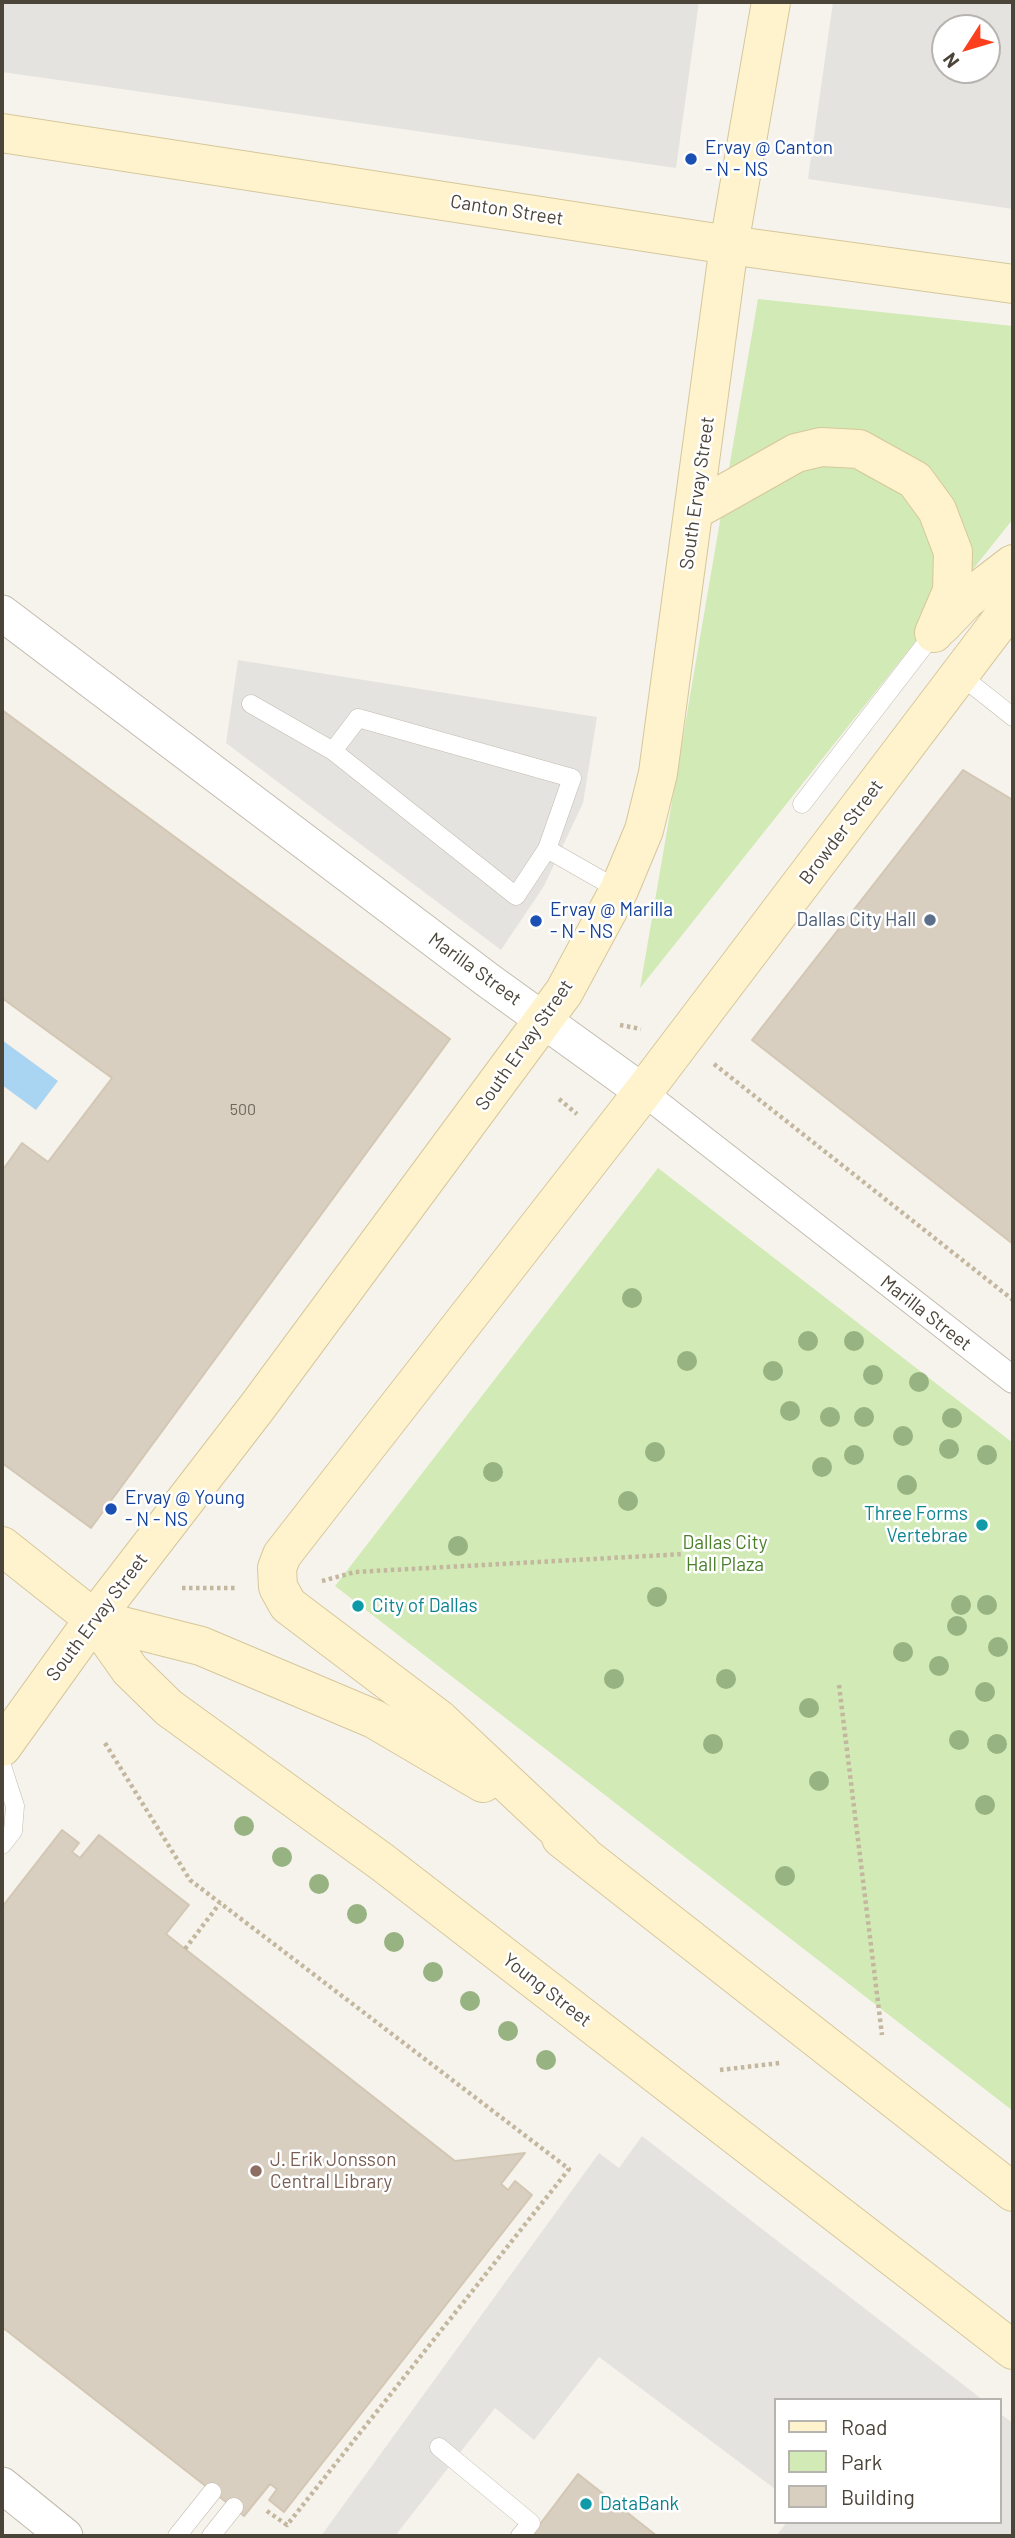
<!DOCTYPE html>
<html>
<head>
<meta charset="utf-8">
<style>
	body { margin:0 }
	#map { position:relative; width:1015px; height:2538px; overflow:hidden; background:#f6f3ec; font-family:Barlow,sans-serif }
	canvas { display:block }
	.frame { position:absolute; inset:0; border:4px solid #4b4439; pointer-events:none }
	.legend { position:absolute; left:774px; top:2398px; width:228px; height:126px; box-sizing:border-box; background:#fff; border:2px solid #b7b4b0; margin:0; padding:9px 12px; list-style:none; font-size:21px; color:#4b4439 }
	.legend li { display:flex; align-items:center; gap:14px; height:35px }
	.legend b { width:35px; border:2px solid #b7b4b0 }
	.north { position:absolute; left:931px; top:14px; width:70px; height:70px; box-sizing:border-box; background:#fff; border:2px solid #b7b4b0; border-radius:50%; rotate:233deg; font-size:19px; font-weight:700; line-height:28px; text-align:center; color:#4b4439 }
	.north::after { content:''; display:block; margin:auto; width:24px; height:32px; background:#fc3f1d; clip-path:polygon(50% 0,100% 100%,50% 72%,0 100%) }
</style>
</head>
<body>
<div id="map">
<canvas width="1015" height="2538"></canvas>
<div class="frame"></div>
<ul class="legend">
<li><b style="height:9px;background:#fff3cd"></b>Road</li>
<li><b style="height:19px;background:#d2eab5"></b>Park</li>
<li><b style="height:19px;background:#d8cfc1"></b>Building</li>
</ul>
<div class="north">N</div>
</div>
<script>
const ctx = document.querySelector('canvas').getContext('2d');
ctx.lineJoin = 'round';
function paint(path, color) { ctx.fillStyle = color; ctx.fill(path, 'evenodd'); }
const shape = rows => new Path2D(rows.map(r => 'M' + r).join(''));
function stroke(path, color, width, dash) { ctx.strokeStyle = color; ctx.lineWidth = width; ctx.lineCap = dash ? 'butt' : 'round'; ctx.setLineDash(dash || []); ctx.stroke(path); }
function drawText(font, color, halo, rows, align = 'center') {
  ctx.font = font + ' Barlow,sans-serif'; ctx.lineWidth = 5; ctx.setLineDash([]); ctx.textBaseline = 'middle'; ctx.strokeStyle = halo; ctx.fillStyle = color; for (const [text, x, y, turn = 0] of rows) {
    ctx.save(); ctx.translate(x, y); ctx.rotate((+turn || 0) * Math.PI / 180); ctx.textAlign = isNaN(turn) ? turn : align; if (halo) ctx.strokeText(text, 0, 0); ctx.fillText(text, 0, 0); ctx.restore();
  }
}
paint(shape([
	[758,299,1013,326,1013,519,640,988],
	[658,1168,1013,1443,1013,2111,335,1586]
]), '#d2eab5');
paint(shape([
	[2,2,699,2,676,168,2,72],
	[833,2,1013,2,1013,209,808,179],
	[987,28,987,70,945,70,945,28],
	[238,660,597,717,583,803,544,886,501,950,226,743],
	[642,2136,983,2400,775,2400,775,2489,599,2357,534,2440,495,2408,395,2536,321,2536,599,2153,619,2168],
	[999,2413,1013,2423,1013,2536,776,2536,787,2522,999,2522]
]), '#e5e3e0');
paint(shape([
	[2,1040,58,1081,36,1110,2,1085]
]), '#a9d4f2');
const building = shape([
	[2,710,450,1039,91,1528,2,1463,2,1171,22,1143,48,1162,112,1078,2,998,2,710],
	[963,770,1013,800,1013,1244,752,1040,963,770],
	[62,1830,79,1843,72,1852,80,1858,99,1835,189,1905,166,1934,455,2161,525,2153,501,2184,508,2190,515,2181,532,2195,284,2512,269,2500,277,2489,270,2484,244,2516,2,2327,2,1907,62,1830],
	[578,2474,657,2536,531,2536,578,2474]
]);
paint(building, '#d8cfc1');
stroke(building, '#d3c7b4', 2);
const service = shape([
	[960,675,1013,717],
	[251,704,333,751,516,896,547,849,572,778,358,718,333,751],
	[802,804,934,633],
	[547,849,619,890],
	[2,1766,15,1806,13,1831,2,1845],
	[439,2447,531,2523,520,2536],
	[177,2536,212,2492],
	[211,2536,234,2507]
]);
const pedestrian = shape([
	[643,1092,1013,1380]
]);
const minor = shape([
	[2,613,489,981,643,1092],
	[2,2485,65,2536]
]);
const secondary = shape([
	[2,133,729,245,1013,284],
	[695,510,796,453,821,447,859,449,915,480,937,510,953,552,952,591,934,633],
	[941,626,966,600,1013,564],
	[2,1546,94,1619,130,1670,169,1708,382,1862,1013,2350],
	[94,1619,201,1646,374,1719,483,1783],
	[2,1747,94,1619,258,1406,564,992,619,890,644,830,658,773,729,245,771,2],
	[561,1838,1013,2192],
	[582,1853,440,1720,288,1605,278,1587,277,1568,282,1555,643,1092,1013,604]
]);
stroke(service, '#c2bbae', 19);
stroke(pedestrian, '#c2bbae', 28);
stroke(minor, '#c2bbae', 37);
stroke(secondary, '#d6c79b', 40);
stroke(shape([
	[620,1025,641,1029],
	[714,1064,1013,1300],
	[559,1099,577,1114],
	[322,1581,355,1572,684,1554],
	[182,1588,237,1588],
	[839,1685,882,2035],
	[105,1743,190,1880,569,2169,287,2525,264,2509],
	[185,1949,220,1903],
	[720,2070,780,2063]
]), '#c4b79f', 4.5, [3.5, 3.5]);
stroke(service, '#fff', 18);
stroke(pedestrian, '#fff', 26);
stroke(minor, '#fff', 35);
stroke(secondary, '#fff3cd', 38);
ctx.fillStyle = '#97b381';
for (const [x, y] of [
	[632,1298],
	[808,1341],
	[854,1341],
	[687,1361],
	[773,1371],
	[873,1375],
	[919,1382],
	[790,1411],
	[830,1417],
	[864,1417],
	[952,1418],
	[903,1436],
	[949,1449],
	[655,1452],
	[854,1455],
	[987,1455],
	[822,1467],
	[493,1472],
	[907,1485],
	[628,1501],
	[458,1546],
	[657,1597],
	[961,1605],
	[987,1605],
	[957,1626],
	[998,1647],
	[903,1652],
	[939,1666],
	[614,1679],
	[726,1679],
	[985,1692],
	[809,1708],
	[959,1740],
	[713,1744],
	[997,1744],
	[819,1781],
	[985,1805],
	[244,1826],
	[282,1857],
	[785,1876],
	[319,1884],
	[357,1914],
	[394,1942],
	[433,1972],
	[470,2001],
	[508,2031],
	[546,2060]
]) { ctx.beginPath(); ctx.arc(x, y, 10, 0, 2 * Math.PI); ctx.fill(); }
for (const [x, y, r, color] of [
	[691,159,7,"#1a4fb4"],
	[930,920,7,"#5c6f8a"],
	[536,921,7,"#1a4fb4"],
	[111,1509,7,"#1a4fb4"],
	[982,1525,7,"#0f9aa8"],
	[358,1606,7,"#0f9aa8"],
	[256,2171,7,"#8d6e63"],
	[586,2504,7,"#0f9aa8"]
]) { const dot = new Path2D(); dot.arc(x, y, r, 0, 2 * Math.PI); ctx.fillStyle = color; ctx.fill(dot); stroke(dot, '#fff', 2.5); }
drawText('16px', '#6e675b', null, [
	["500",243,1110]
]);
drawText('19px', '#164399', '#fff', [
	["Ervay @ Canton",705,148],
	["- N - NS",705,170],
	["Ervay @ Marilla",550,910],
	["- N - NS",550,932],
	["Ervay @ Young",125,1498],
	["- N - NS",125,1520]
], 'left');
drawText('19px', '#4b4439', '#fff', [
	["Canton Street",507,210,9],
	["South Ervay Street",697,493,-82],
	["Browder Street",841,832,-53],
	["Marilla Street",475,969,36],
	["South Ervay Street",524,1045,-55],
	["Marilla Street",926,1313,38],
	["South Ervay Street",97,1617,-53],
	["Young Street",547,1990,38]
]);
drawText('19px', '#4e5e75', '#fff', [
	["Dallas City Hall",916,920]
], 'right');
drawText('19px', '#0d838f', '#fff', [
	["Three Forms",968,1514,"right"],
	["Vertebrae",968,1536,"right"],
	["City of Dallas",372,1606],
	["DataBank",600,2504]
], 'left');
drawText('19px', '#4a7f2a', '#fff', [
	["Dallas City",725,1543],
	["Hall Plaza",725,1565]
]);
drawText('19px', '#785e54', '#fff', [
	["J. Erik Jonsson",270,2160],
	["Central Library",270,2182]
], 'left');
</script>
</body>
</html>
